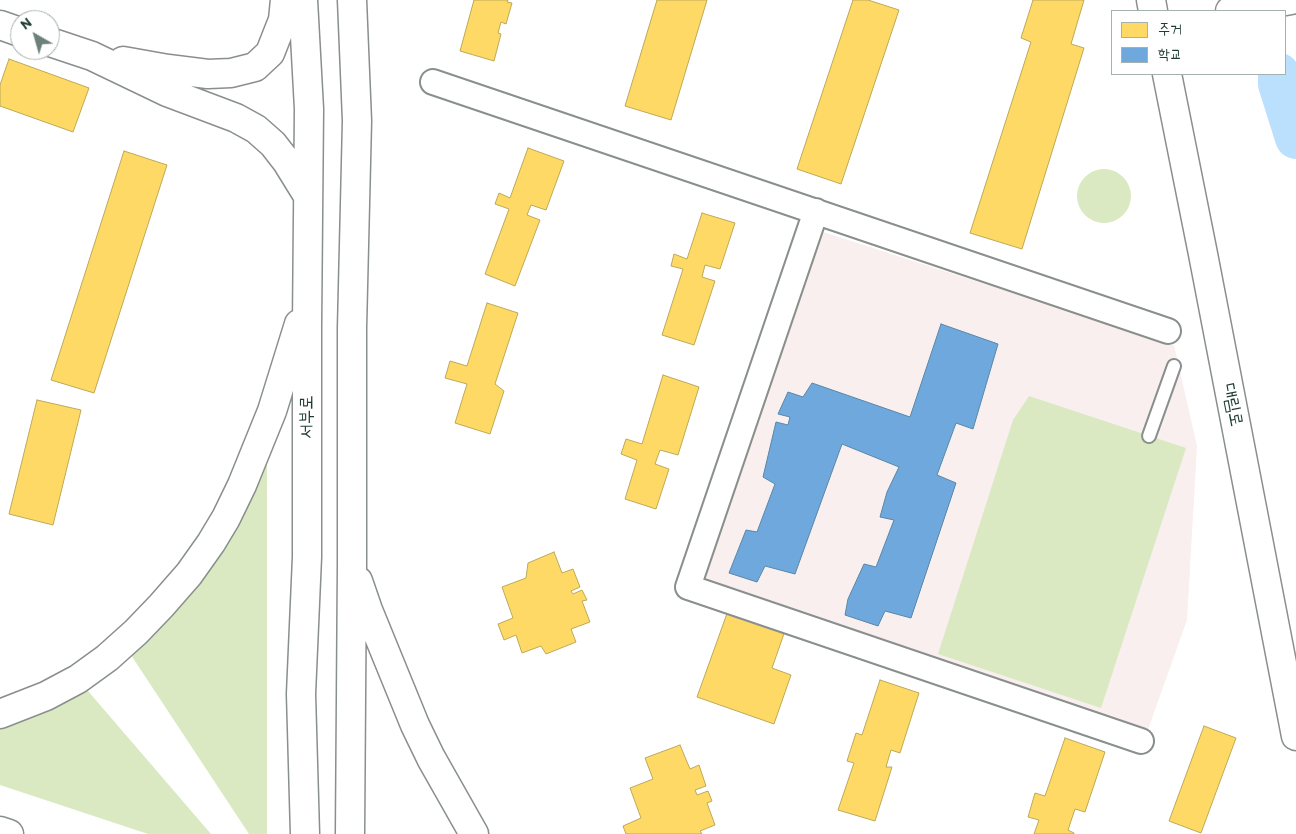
<!DOCTYPE html>
<html>
<head>
<meta charset="utf-8">
<style>
	body { margin:0 }
	#map { position:relative; width:1296px; height:834px; overflow:hidden; background:#fff; font-family:Itim,"Poor Story",sans-serif }
	canvas { display:block }
	.legend { position:absolute; left:1111px; top:10px; width:175px; height:65px; box-sizing:border-box; background:#fff; border:1px solid #a5b1ae; margin:0; padding:6px 9px; list-style:none; font-size:15px; color:#1f3d34 }
	.legend li { display:flex; align-items:center; gap:10px; height:25px }
	.legend b { width:25px; border:1px solid #a5b1ae }
	.north { position:absolute; left:10px; top:10px; width:50px; height:50px; box-sizing:border-box; background:#fff; border:1px solid #a5b1ae; border-radius:50%; rotate:322deg; font-size:14px; font-weight:700; line-height:20px; text-align:center; color:#1f3d34 }
	.north::after { content:''; display:block; margin:auto; width:18px; height:22px; background:#6d817b; clip-path:polygon(50% 0,100% 100%,50% 72%,0 100%) }
</style>
</head>
<body>
<div id="map">
<canvas width="1296" height="834"></canvas>
<ul class="legend">
<li><b style="height:14px;background:#ffd966"></b>주거</li>
<li><b style="height:14px;background:#6fa8dc"></b>학교</li>
</ul>
<div class="north">N</div>
</div>
<script>
const ctx = document.querySelector('canvas').getContext('2d');
ctx.lineJoin = 'round';
function paint(path, color) { ctx.fillStyle = color; ctx.fill(path, 'evenodd'); }
const shape = rows => new Path2D(rows.map(r => 'M' + r).join(''));
function stroke(path, color, width, dash) { ctx.strokeStyle = color; ctx.lineWidth = width; ctx.lineCap = dash ? 'butt' : 'round'; ctx.setLineDash(dash || []); ctx.stroke(path); }
function drawText(font, color, halo, rows, align = 'center') {
  ctx.font = font + ' Itim,"Poor Story",sans-serif'; ctx.lineWidth = 5; ctx.setLineDash([]); ctx.textBaseline = 'middle'; ctx.strokeStyle = halo; ctx.fillStyle = color; for (const [text, x, y, turn = 0] of rows) {
    ctx.save(); ctx.translate(x, y); ctx.rotate((+turn || 0) * Math.PI / 180); ctx.textAlign = isNaN(turn) ? turn : align; if (halo) ctx.strokeText(text, 0, 0); ctx.fillText(text, 0, 0); ctx.restore();
  }
}
paint(shape([
	[820,231,1174,345,1197,446,1187,620,1145,738,696,586]
]), '#f9efef');
paint(shape([
	'1077 196a27 27 0 1 1 54 0a27 27 0 1 1-54 0Z',
	[1029,396,1186,448,1101,708,938,654,1013,420],
	[267,446,267,834,249,834,125,646],
	[82,684,211,834,148,834,0,785,0,722]
]), '#dae9c1');
const homes = shape([
	[474,0,508,0,507,2,512,3,506,24,501,22,498,33,501,34,494,61,460,51,474,0],
	[657,0,707,0,671,120,625,106,657,0],
	[853,0,868,0,899,10,841,184,797,169,853,0],
	[1033,0,1084,0,1071,44,1084,48,1022,249,970,233,1031,42,1021,38,1033,0],
	[9,59,89,88,73,132,0,106,0,85,9,59],
	[528,148,564,161,546,210,531,205,527,215,540,220,515,286,485,274,509,209,495,204,499,193,510,198,528,148],
	[124,151,167,165,94,393,51,380,124,151],
	[702,213,735,223,720,269,705,265,702,277,715,281,694,345,662,335,683,269,671,266,674,254,687,259,702,213],
	[487,303,518,313,495,384,504,391,490,434,455,423,467,384,445,378,450,361,467,366,487,303],
	[663,375,699,387,678,455,660,450,655,464,669,469,656,509,625,499,637,460,621,454,626,439,642,444,663,375],
	[37,400,81,410,53,525,9,514,37,400],
	[554,552,562,573,573,569,580,587,571,591,573,594,582,590,587,600,582,601,590,622,571,629,576,642,546,654,541,646,522,653,516,635,504,640,498,624,513,618,502,587,526,578,528,563,554,552],
	[729,608,786,628,772,668,791,675,774,724,697,697,729,608],
	[880,680,919,693,900,753,891,750,886,767,892,767,875,821,838,810,854,763,847,761,856,733,862,735,880,680],
	[1204,726,1236,738,1201,833,1169,821,1204,726],
	[1065,738,1105,752,1085,812,1075,809,1068,830,1074,833,1074,834,1034,834,1039,820,1028,817,1035,793,1045,796,1065,738],
	[680,745,690,769,699,765,706,786,695,790,697,795,708,791,712,801,707,803,715,825,700,831,702,834,626,834,623,826,641,818,630,788,653,779,645,758,680,745]
]);
paint(homes, '#ffd966');
stroke(homes, '#bcaa57', 1);
const schools = shape([
	[941,324,998,344,973,429,956,423,937,475,956,483,911,618,885,611,878,626,845,615,848,599,864,564,876,567,894,520,880,517,887,492,899,467,842,444,795,574,765,566,757,582,729,573,746,530,757,532,775,484,763,477,776,422,788,425,790,417,778,414,788,392,803,397,812,383,910,417,941,324]
]);
paint(schools, '#6fa8dc');
stroke(schools, '#5788aa', 1);
stroke(shape([
	[1279,74,1279,84,1296,138]
]), '#bbe0fe', 42);
const lane = shape([
	[1149,436,1174,366]
]);
const street = shape([
	[433,82,1168,331],
	[816,211,688,587,1141,741]
]);
const secondary = shape([
	[303,0,309,109,307,326,307,557,301,694,305,834],
	[1151,0,1153,11],
	[1230,11,1291,0],
	[0,25,20,32],
	[50,42,92,56,167,92,236,118,256,129,273,144,287,162,308,196],
	[123,61,168,69,208,74,231,73,255,67,270,53,283,20,285,0],
	[1167,74,1203,254,1296,736],
	[358,581,368,610,415,725,431,758,474,834],
	[0,714,46,696,78,679,107,658,136,632,161,606,189,574,211,543,226,518,242,485,272,411,299,324],
	[0,831,9,834],
	[350,834,352,564,352,328,357,121,352,0]
]);
stroke(lane, '#898f8d', 16);
stroke(street, '#898f8d', 28);
stroke(secondary, '#898f8d', 31);
stroke(lane, '#fff', 12);
stroke(street, '#fff', 24);
stroke(secondary, '#fff', 28);
drawText('18px', '#1f3d34', '#fff', [
	["대림로",1232,405,79],
	["서부로",307,417,-90]
]);
</script>
</body>
</html>
